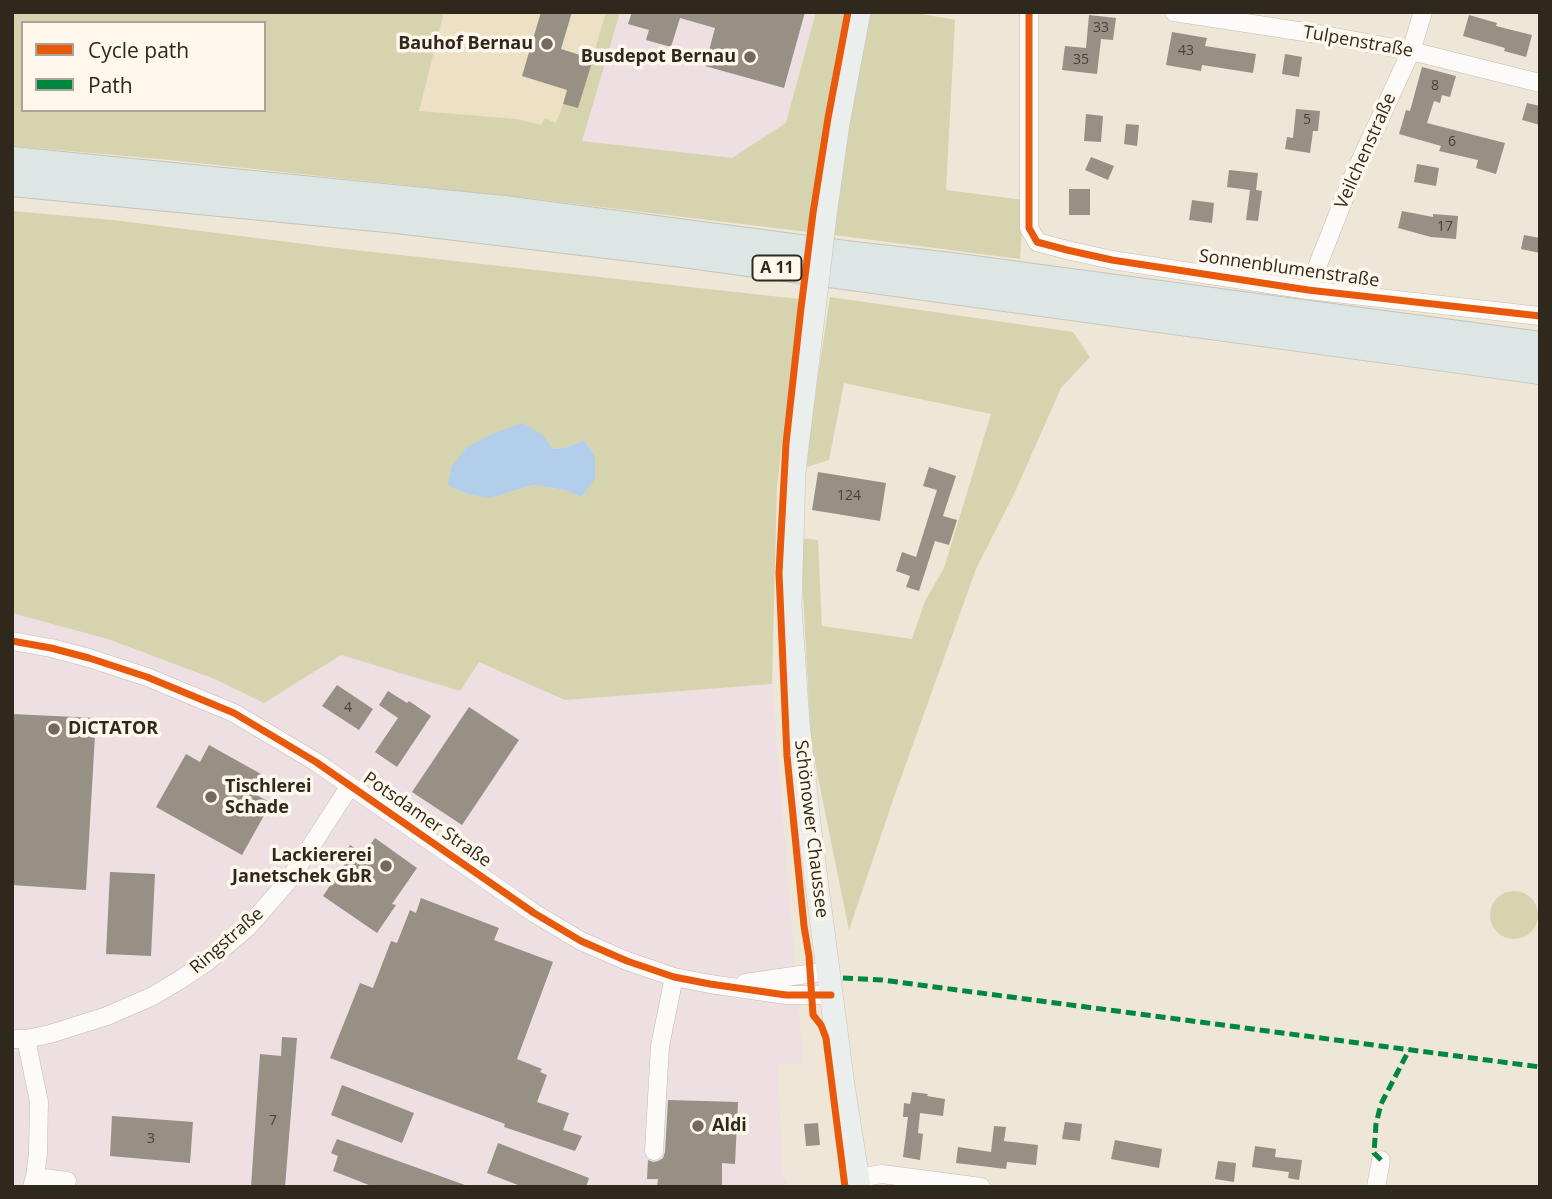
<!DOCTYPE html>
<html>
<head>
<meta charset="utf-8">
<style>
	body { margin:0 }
	#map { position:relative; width:1552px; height:1199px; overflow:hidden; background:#eee6d6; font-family:"Open Sans",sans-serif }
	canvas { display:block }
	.frame { position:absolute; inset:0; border:14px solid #2e281d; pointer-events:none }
	.legend { position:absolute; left:21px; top:21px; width:245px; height:91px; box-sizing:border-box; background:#fdf7ec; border:2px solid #aaa499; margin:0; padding:9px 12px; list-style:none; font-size:21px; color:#2e281d }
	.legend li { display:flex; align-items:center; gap:14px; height:35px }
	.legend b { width:35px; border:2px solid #aaa499 }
</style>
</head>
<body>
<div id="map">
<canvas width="1552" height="1199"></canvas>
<div class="frame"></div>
<ul class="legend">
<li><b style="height:9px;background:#e8590c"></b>Cycle path</li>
<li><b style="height:9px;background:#00873e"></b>Path</li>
</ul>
</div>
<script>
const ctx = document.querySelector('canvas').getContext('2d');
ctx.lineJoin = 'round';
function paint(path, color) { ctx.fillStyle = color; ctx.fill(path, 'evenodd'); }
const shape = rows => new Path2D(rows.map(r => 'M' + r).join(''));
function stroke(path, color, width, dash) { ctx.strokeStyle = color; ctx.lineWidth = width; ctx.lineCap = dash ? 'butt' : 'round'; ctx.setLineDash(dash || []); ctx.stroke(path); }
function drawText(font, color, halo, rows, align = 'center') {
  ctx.font = font + ' "Open Sans",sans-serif'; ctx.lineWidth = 7; ctx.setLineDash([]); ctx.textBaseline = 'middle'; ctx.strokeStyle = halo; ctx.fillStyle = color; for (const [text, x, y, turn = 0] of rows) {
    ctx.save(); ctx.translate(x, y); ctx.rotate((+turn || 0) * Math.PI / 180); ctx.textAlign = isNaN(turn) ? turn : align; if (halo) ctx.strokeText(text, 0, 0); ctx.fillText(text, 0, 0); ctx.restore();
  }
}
paint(shape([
	[444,12,845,12,832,79,820,154,771,158,419,111]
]), '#eee0c5');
paint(shape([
	[620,12,817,12,786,124,732,158,582,141],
	[12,251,565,700,772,684,803,1063,778,1064,782,1174,790,1187,12,1187]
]), '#eddfe2');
paint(shape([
	[12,12,444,12,419,111,517,119,541,125,545,118,556,123,563,104,578,108,606,12,620,12,582,141,732,158,786,123,816,12,845,12,832,79,808,232,527,198,160,159,12,146],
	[23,23,264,23,264,110,23,110],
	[866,12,911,12,955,20,946,190,1024,200,1020,259,834,235,851,85],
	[12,211,113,220,328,247,799,299,777,486,772,684,565,700,479,662,460,691,341,655,264,703,217,680,108,639,12,613],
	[544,436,553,449,568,447,584,440,595,456,595,478,581,497,565,490,533,485,491,498],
	[830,297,1073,332,1090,357,1061,388,1015,492,976,569,894,797,849,930,811,743,800,538,818,540,822,626,912,639,925,601,944,568,991,414,844,383,829,460,804,468],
	'1490 915a24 24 0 1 1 48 0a24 24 0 1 1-48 0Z'
]), '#d6d4ae');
paint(shape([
	[523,423,544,436,553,449,568,447,584,440,595,456,595,479,581,497,565,490,533,485,491,498,468,494,448,485,452,466,467,447,494,433]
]), '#b2ceea');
paint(shape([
	[541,12,572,12,561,49,593,59,578,108,563,104,567,90,522,76],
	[632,12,805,12,784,88,705,66,715,28,680,18,671,47,646,40,649,30,628,24],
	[1089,15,1116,18,1113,40,1101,39,1097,74,1062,70,1065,46,1086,48],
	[1469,15,1497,23,1496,26,1532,35,1526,57,1504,51,1505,48,1463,36],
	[1172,32,1207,38,1205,46,1256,54,1253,73,1202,65,1201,71,1166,65],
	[1285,54,1302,57,1299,77,1282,74],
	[1422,67,1456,76,1450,97,1442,95,1440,103,1434,101,1427,123,1505,143,1496,174,1476,168,1478,160,1439,151,1441,146,1399,134,1406,110,1410,111],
	[1527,103,1540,106,1540,125,1522,120],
	[1296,109,1320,111,1318,131,1313,131,1310,153,1285,149,1287,137,1293,138],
	[1086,114,1103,116,1101,142,1084,141],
	[1126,124,1139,125,1137,146,1124,144],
	[1091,157,1114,166,1108,180,1085,170],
	[1417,164,1439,168,1436,186,1414,182],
	[1229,170,1258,173,1256,190,1262,191,1258,221,1246,220,1250,190,1227,187],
	[1069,189,1090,189,1090,215,1069,215],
	[1192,200,1214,203,1212,223,1189,220],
	[1402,211,1433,217,1433,214,1458,216,1456,239,1431,237,1398,228],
	[1524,235,1540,238,1540,253,1521,249],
	[929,467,956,476,943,516,957,520,949,545,935,541,919,591,906,587,910,576,896,571,902,552,916,557,937,490,923,486],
	[818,472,886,483,880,521,812,510],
	[337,685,373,709,359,730,322,706],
	[388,691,407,703,409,701,431,716,397,767,375,752,398,718,379,705],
	[469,707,519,740,462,825,412,792],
	[12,714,96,718,86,890,12,885],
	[209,745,261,774,251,792,271,803,242,855,156,807,186,754,200,762],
	[375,838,417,868,392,904,396,905,377,933,323,896,348,859,343,856,350,845,364,854],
	[110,872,155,874,151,956,106,954],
	[421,898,499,928,494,940,553,962,517,1059,542,1069,540,1072,547,1075,537,1102,569,1113,563,1130,582,1136,575,1151,504,1127,505,1124,330,1058,360,983,373,988,391,941,397,943,410,910,416,913],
	[282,1037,297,1038,285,1187,251,1187,260,1054,281,1056],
	[342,1085,414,1113,402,1143,331,1115],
	[912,1092,928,1094,927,1096,945,1099,943,1116,920,1113,918,1133,923,1134,920,1160,903,1157,908,1117,903,1117,904,1103,910,1104],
	[668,1100,738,1102,735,1164,722,1163,722,1187,657,1187,658,1179,647,1179,648,1160,653,1162,658,1161,663,1158,665,1152],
	[112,1116,193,1122,190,1163,110,1156],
	[1065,1122,1082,1124,1080,1141,1062,1139],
	[818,1123,820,1145,806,1146,804,1124],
	[994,1126,1006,1127,1004,1141,1038,1145,1036,1165,1007,1162,1006,1169,956,1163,958,1147,991,1152],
	[337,1139,465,1185,464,1187,374,1187,333,1171,338,1156,331,1153],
	[1115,1140,1162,1149,1159,1168,1111,1159],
	[498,1143,589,1178,586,1187,523,1187,487,1173],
	[1255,1146,1276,1149,1275,1157,1302,1160,1299,1180,1288,1178,1289,1172,1252,1167],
	[1218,1161,1236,1163,1234,1182,1215,1179]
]), '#979084');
const minor = shape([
	[1029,12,1029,228,1037,242,1067,250,1112,260,1308,290,1540,316],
	[1174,12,1324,35,1411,51,1540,83],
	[1308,290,1351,181,1411,51,1423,12],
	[12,641,51,648,89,658,147,677,234,713,316,762,534,913,581,941,627,961,674,977,710,984,786,995,831,995],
	[745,983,828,971],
	[12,1039,26,1039,50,1034,107,1016,153,996,183,978,208,961,247,928,289,880,350,786],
	[26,1039,39,1102,38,1153,35,1177,32,1187],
	[654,1151,660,1046,674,977],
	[35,1177,67,1181],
	[858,1178,882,1174,981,1187],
	[1376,1187,1381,1160]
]);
const major = shape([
	[825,216,838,124,859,12],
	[814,309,794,472,790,606,798,722,810,832,843,1085,859,1187]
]);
const highway = shape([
	[12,160,503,209,853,255,951,266,1540,345],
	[12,183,397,220,683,254,1540,371]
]);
stroke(minor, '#c3bcb0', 19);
stroke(major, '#c7c3bb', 24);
stroke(highway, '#c7c3bb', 28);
stroke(minor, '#fcfbf9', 18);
stroke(major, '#eaeeed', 23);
stroke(highway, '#dce6e4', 26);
const majorBridge = shape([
	[814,309,825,216]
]);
stroke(majorBridge, '#c7c3bb', 24, []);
stroke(majorBridge, '#eaeeed', 23);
stroke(shape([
	[843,978,882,980,1540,1067],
	[1381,1160,1374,1153,1376,1124,1381,1104,1409,1050]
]), '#00873e', 5, [10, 5]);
stroke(shape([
	[1029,12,1029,228,1037,242,1067,250,1112,260,1308,290,1540,316],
	[12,641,51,648,89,658,147,677,234,713,316,762,534,913,581,941,627,961,674,977,710,984,786,995,831,995],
	[845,1187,826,1038,821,1025,813,1015,809,956,804,926,787,756,779,573,786,443,801,308,813,213,828,118,848,12]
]), '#e8590c', 7);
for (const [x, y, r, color] of [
	[547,44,7,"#716a5e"],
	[750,57,7,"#716a5e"],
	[54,729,7,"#716a5e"],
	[211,797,7,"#716a5e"],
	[386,866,7,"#716a5e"],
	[698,1126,7,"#716a5e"]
]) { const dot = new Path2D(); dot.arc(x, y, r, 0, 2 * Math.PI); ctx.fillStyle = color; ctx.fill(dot); stroke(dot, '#fdf7ec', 2.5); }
drawText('14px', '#484237', null, [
	["33",1101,28],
	["43",1186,51],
	["35",1081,60],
	["8",1435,86],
	["5",1307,120],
	["6",1452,142],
	["17",1445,227],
	["124",849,496],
	["4",348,708],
	["7",273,1121],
	["3",151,1139]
]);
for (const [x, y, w] of [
	[777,268,49]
]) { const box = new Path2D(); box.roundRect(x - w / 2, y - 12.5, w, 25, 5); ctx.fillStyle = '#fdf7ec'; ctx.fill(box); stroke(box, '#2e281d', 2); }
drawText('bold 16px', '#2e281d', null, [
	["A 11",777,268]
]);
drawText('18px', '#2e281d', '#fdf7ec', [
	["Tulpenstraße",1358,42,10],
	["Veilchenstraße",1366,151,-66],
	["Sonnenblumenstraße",1289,269,8],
	["Potsdamer Straße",427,820,35],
	["Schönower Chaussee",811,829,83],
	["Ringstraße",227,941,-41]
]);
drawText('bold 18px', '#2e281d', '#fdf7ec', [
	["Bauhof Bernau",533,44],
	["Busdepot Bernau",736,57],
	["DICTATOR",68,729,"left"],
	["Tischlerei",225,787,"left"],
	["Schade",225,808,"left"],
	["Lackiererei",372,856],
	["Janetschek GbR",372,877],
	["Aldi",712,1126,"left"]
], 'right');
</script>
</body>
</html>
